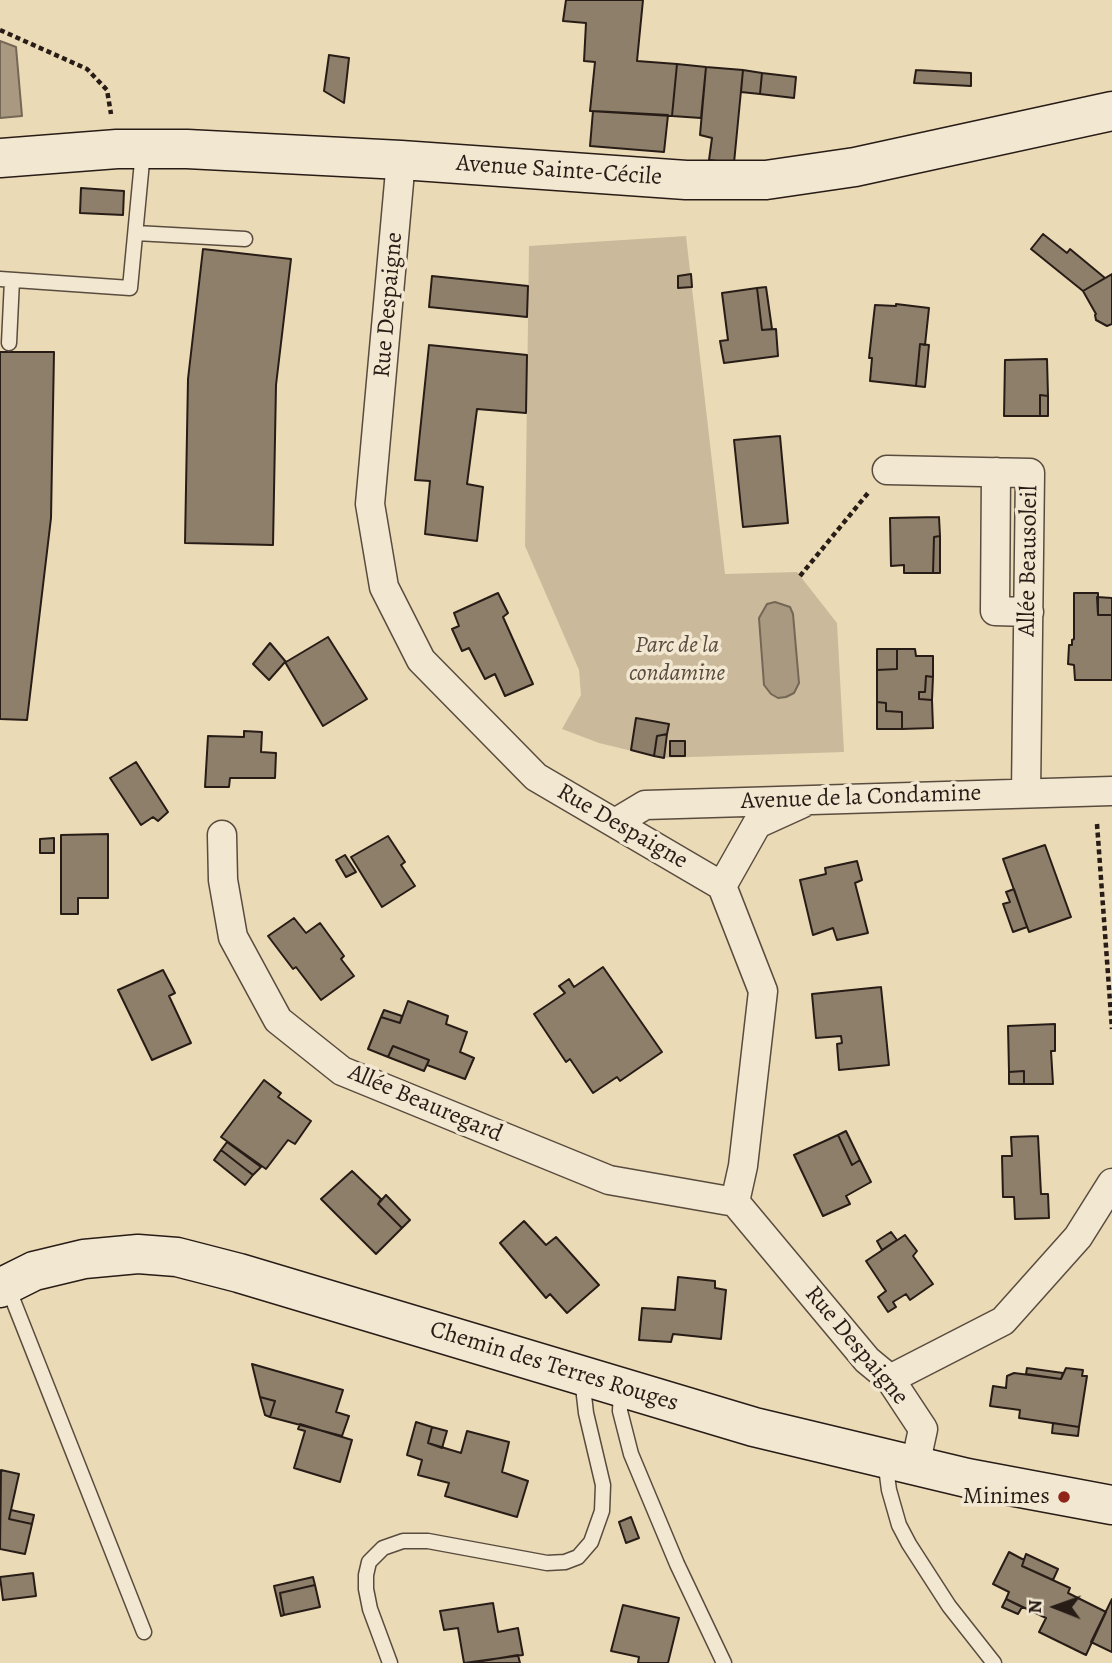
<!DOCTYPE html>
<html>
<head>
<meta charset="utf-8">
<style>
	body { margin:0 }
	#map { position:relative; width:1112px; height:1663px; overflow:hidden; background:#ebdab6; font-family:Alegreya,serif }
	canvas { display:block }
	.north { position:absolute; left:1021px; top:1572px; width:70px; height:70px; -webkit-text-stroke:5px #f2e7d0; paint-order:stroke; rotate:271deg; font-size:19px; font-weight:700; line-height:28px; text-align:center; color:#281c17 }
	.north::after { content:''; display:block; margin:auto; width:24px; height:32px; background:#281c17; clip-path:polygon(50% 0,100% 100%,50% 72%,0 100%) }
</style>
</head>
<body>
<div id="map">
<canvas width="1112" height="1663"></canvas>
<div class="north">N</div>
</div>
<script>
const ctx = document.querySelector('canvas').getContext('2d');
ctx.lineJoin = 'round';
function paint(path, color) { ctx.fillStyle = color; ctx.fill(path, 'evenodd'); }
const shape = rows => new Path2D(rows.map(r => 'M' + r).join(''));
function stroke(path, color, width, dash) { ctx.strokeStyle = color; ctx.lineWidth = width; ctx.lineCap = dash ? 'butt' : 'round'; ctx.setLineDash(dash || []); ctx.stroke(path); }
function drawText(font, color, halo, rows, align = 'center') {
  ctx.font = font + ' Alegreya,serif'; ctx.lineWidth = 7; ctx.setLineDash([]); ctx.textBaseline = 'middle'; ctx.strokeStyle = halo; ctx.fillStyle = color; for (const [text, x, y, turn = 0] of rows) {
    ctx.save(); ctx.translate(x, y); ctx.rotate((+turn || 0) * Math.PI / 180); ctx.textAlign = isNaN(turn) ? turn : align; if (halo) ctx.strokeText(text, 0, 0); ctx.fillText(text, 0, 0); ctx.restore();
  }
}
paint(shape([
	[686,236,725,574,797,572,837,623,844,752,661,758,599,743,562,729,581,695,579,670,525,546,529,246]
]), '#caba9b');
const water = shape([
	[0,41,16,47,22,116,0,118,0,41],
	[775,602,790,607,793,614,799,683,794,693,786,697,778,698,771,694,764,685,759,618,767,604,775,602]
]);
paint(water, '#a99980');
stroke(water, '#756756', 2);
const building = shape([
	[566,0,643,0,637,61,677,64,672,116,590,111,595,62,584,61,586,23,563,21,566,0],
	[329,55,349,58,344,103,324,91,329,55],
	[677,64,706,67,701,118,672,116,677,64],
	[706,67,743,70,734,163,709,160,712,138,700,135,706,67],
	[743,70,762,73,760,94,741,92,743,70],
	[916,70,971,73,971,86,914,83,916,70],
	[762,73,796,77,794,98,760,94,762,73],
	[593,111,668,115,664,152,590,146,593,111],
	[81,188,124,191,123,215,80,213,81,188],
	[1043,234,1067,253,1070,249,1105,278,1083,291,1031,249,1043,234],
	[203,249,291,259,276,385,273,545,185,543,188,379,203,249],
	[691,274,692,287,678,288,678,276,691,274],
	[1112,274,1112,324,1107,326,1096,320,1095,315,1096,314,1083,291,1112,274],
	[432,276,528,286,527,317,429,307,432,276],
	[766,287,772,329,762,330,757,288,766,287],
	[757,288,762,330,776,329,778,356,724,363,720,341,728,340,722,293,757,288],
	[896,304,929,308,925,345,920,344,916,386,870,381,872,358,869,358,875,305,896,306,896,304],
	[920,344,929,345,925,387,916,386,920,344],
	[429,345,527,355,526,413,477,409,467,484,483,487,477,541,425,534,430,481,415,480,429,345],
	[0,352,54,352,51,518,27,720,0,719,0,352],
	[1047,359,1048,396,1040,395,1040,416,1004,416,1005,360,1047,359],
	[1040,395,1048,396,1048,416,1040,416,1040,395],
	[780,436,788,523,743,527,734,440,780,436],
	[939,517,940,536,934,537,933,573,904,573,904,565,891,566,890,518,939,517],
	[940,536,940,573,933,573,934,537,940,536],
	[498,593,508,613,503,617,533,684,505,696,495,674,485,679,469,648,462,651,452,629,459,626,454,613,498,593],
	[1074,593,1098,593,1098,615,1112,615,1112,680,1075,680,1074,665,1068,664,1069,645,1072,645,1072,640,1074,639,1074,593],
	[1097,597,1112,598,1112,615,1098,615,1097,597],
	[328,637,367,699,323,726,285,662,269,680,253,664,270,643,286,662,328,637],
	[877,649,897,649,897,669,877,670,877,649],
	[897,649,915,649,916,656,933,656,933,677,926,676,925,692,919,692,919,699,932,700,933,728,902,729,902,712,886,711,886,703,877,702,877,670,897,669,897,649],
	[926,676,933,677,932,700,919,699,919,692,925,692,926,676],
	[877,702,886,703,886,711,902,712,902,729,877,729,877,702],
	[636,718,669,724,667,734,657,736,654,756,631,750,636,718],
	[244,731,262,732,261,752,276,753,275,778,230,778,229,787,205,787,208,736,244,737,244,731],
	[667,734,664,758,654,756,657,736,667,734],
	[670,741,685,741,685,756,670,756,670,741],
	[136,762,168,812,158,821,153,817,141,825,110,778,136,762],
	[108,834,108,898,78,898,78,914,61,914,61,835,108,834],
	[388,836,405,862,401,865,415,886,382,907,351,857,388,836],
	[54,838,54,853,40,853,40,839,54,838],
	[1045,845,1071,917,1029,932,1003,859,1045,845],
	[345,855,356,872,346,877,336,860,345,855],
	[857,861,862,880,855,883,868,933,837,940,833,928,813,935,800,880,826,874,825,868,857,861],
	[1014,889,1027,927,1013,932,1003,904,1010,902,1006,892,1014,889],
	[294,918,306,933,320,923,344,956,341,959,354,976,321,1000,296,967,293,969,268,936,294,918],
	[603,967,662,1052,620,1081,617,1077,593,1093,570,1059,566,1062,534,1014,565,993,559,986,569,979,574,987,603,967],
	[163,970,175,993,169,996,191,1043,152,1060,118,990,163,970],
	[881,987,889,1065,839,1070,837,1044,842,1043,841,1036,816,1038,812,994,881,987],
	[408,1001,448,1016,446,1024,467,1032,460,1052,474,1058,465,1079,427,1065,429,1060,393,1046,388,1057,368,1049,381,1017,400,1023,408,1001],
	[384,1010,402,1016,400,1023,381,1017,384,1010],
	[1055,1024,1055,1051,1051,1051,1053,1084,1024,1084,1024,1071,1009,1072,1008,1026,1055,1024],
	[393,1046,429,1060,424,1071,388,1057,393,1046],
	[1024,1071,1024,1084,1009,1084,1009,1072,1024,1071],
	[264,1080,281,1093,278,1097,311,1121,295,1144,288,1140,266,1169,221,1137,264,1080],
	[846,1131,860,1160,852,1165,838,1135,846,1131],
	[838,1135,852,1165,860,1160,871,1182,846,1196,850,1204,823,1216,794,1155,838,1135],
	[1038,1136,1041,1194,1048,1194,1049,1218,1015,1219,1014,1197,1003,1197,1002,1156,1012,1156,1011,1137,1038,1136],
	[227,1142,261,1167,253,1175,221,1150,227,1142],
	[221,1150,253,1175,245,1185,214,1160,221,1150],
	[352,1171,381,1199,378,1204,402,1228,376,1254,321,1199,352,1171],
	[386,1195,410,1220,402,1228,378,1204,386,1195],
	[524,1221,546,1245,556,1237,599,1285,567,1313,550,1294,546,1298,500,1243,524,1221],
	[891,1232,897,1240,882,1250,877,1241,891,1232],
	[905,1235,917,1251,913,1256,933,1284,910,1300,906,1294,893,1302,896,1307,888,1312,878,1297,886,1291,866,1261,905,1235],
	[678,1277,715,1281,715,1288,726,1290,721,1339,673,1334,671,1342,639,1340,642,1308,675,1310,678,1277],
	[252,1364,343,1390,336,1412,349,1416,342,1436,270,1417,275,1401,260,1397,252,1364],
	[1027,1368,1063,1373,1061,1379,1026,1374,1027,1368],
	[1066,1368,1083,1370,1082,1376,1087,1376,1079,1427,1019,1418,1020,1410,990,1406,993,1386,1006,1388,1007,1376,1014,1373,1061,1379,1066,1368],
	[260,1397,275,1401,270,1417,265,1415,260,1397],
	[416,1422,432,1427,428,1443,461,1453,467,1431,509,1442,502,1472,528,1481,517,1517,445,1496,449,1483,418,1475,422,1460,407,1455,416,1422],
	[1053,1423,1079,1427,1078,1436,1052,1433,1053,1423],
	[300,1424,352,1440,340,1482,294,1468,305,1431,298,1429,300,1424],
	[432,1427,447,1431,442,1448,428,1443,432,1427],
	[1,1470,19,1474,9,1519,32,1524,25,1554,0,1549,1,1470],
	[11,1510,34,1515,32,1524,9,1519,11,1510],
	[631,1517,639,1538,626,1543,619,1522,631,1517],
	[1009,1552,1024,1560,1022,1566,1070,1588,1068,1593,1106,1612,1086,1655,1039,1632,1046,1618,1006,1599,1009,1592,993,1584,1009,1552],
	[1026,1554,1058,1569,1053,1580,1022,1566,1026,1554],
	[33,1573,36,1596,3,1600,0,1577,33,1573],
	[313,1577,315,1585,280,1593,284,1615,281,1616,274,1586,313,1577],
	[315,1585,320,1607,284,1615,280,1593,315,1585],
	[1006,1599,1022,1607,1018,1614,1002,1607,1006,1599],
	[1112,1599,1112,1652,1091,1642,1112,1599],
	[493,1603,498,1632,518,1628,523,1655,464,1663,458,1628,444,1630,440,1611,493,1603],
	[623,1605,679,1618,668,1663,638,1663,639,1657,611,1651,623,1605],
	[518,1655,520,1663,471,1663,518,1655]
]);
paint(building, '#8d7f6a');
stroke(building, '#281c17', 2);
const lane = shape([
	[136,233,245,239],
	[0,279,130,288,143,151],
	[9,343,12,280],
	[7,1285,144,1632],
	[621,1389,620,1411,631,1454,677,1564,724,1663],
	[889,1462,887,1475,889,1490,899,1525,909,1544,949,1606,994,1663],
	[390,1663,370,1609,366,1589,366,1575,369,1562,383,1548,403,1541,428,1541,547,1563,565,1562,578,1557,591,1542,602,1511,603,1485,586,1413,582,1378]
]);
const street = shape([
	[401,160,370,504,384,587,421,660,536,777,722,886,763,991,743,1166,735,1202,867,1360,890,1379,923,1429,915,1466],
	[887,470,1030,473,1026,793],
	[996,472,995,611,1029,612],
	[615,823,645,805,1112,791],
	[222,835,223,880,233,937,278,1020,342,1071,609,1180,735,1202],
	[722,886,757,824,801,804],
	[890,1379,1003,1321,1078,1237,1112,1183]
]);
const secondary = shape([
	[0,158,117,149,187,149,401,160,686,180,766,180,855,167,1112,111],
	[0,1288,34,1271,84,1259,138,1254,177,1257,239,1273,754,1427,967,1478,1112,1505]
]);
stroke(lane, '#594c3f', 17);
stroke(street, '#594c3f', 31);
stroke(secondary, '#281c17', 41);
stroke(shape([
	[0,30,87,69,107,90,111,114],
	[800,576,868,493],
	[1097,824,1112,1029]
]), '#281c17', 4.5, [5, 3.5]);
stroke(lane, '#f2e7d0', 14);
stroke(street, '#f2e7d0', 28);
stroke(secondary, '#f2e7d0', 38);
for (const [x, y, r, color] of [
	[1064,1497,7,"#8f2418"]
]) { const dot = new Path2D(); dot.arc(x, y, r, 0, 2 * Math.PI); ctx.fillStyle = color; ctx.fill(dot); stroke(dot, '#f2e7d0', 2.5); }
drawText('24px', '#281c17', '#f2e7d0', [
	["Avenue Sainte-Cécile",559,171,4],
	["Rue Despaigne",389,305,-85],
	["Allée Beausoleil",1029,561,-89],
	["Avenue de la Condamine",861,798,-2],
	["Rue Despaigne",622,827,30],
	["Allée Beauregard",425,1104,23],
	["Rue Despaigne",856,1346,50],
	["Chemin des Terres Rouges",554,1367,17]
]);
drawText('italic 24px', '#594b3f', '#f2e7d0', [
	["Parc de la",677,646],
	["condamine",677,674]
]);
drawText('24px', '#281c17', '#f2e7d0', [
	["Minimes",1050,1497]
], 'right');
</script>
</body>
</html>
